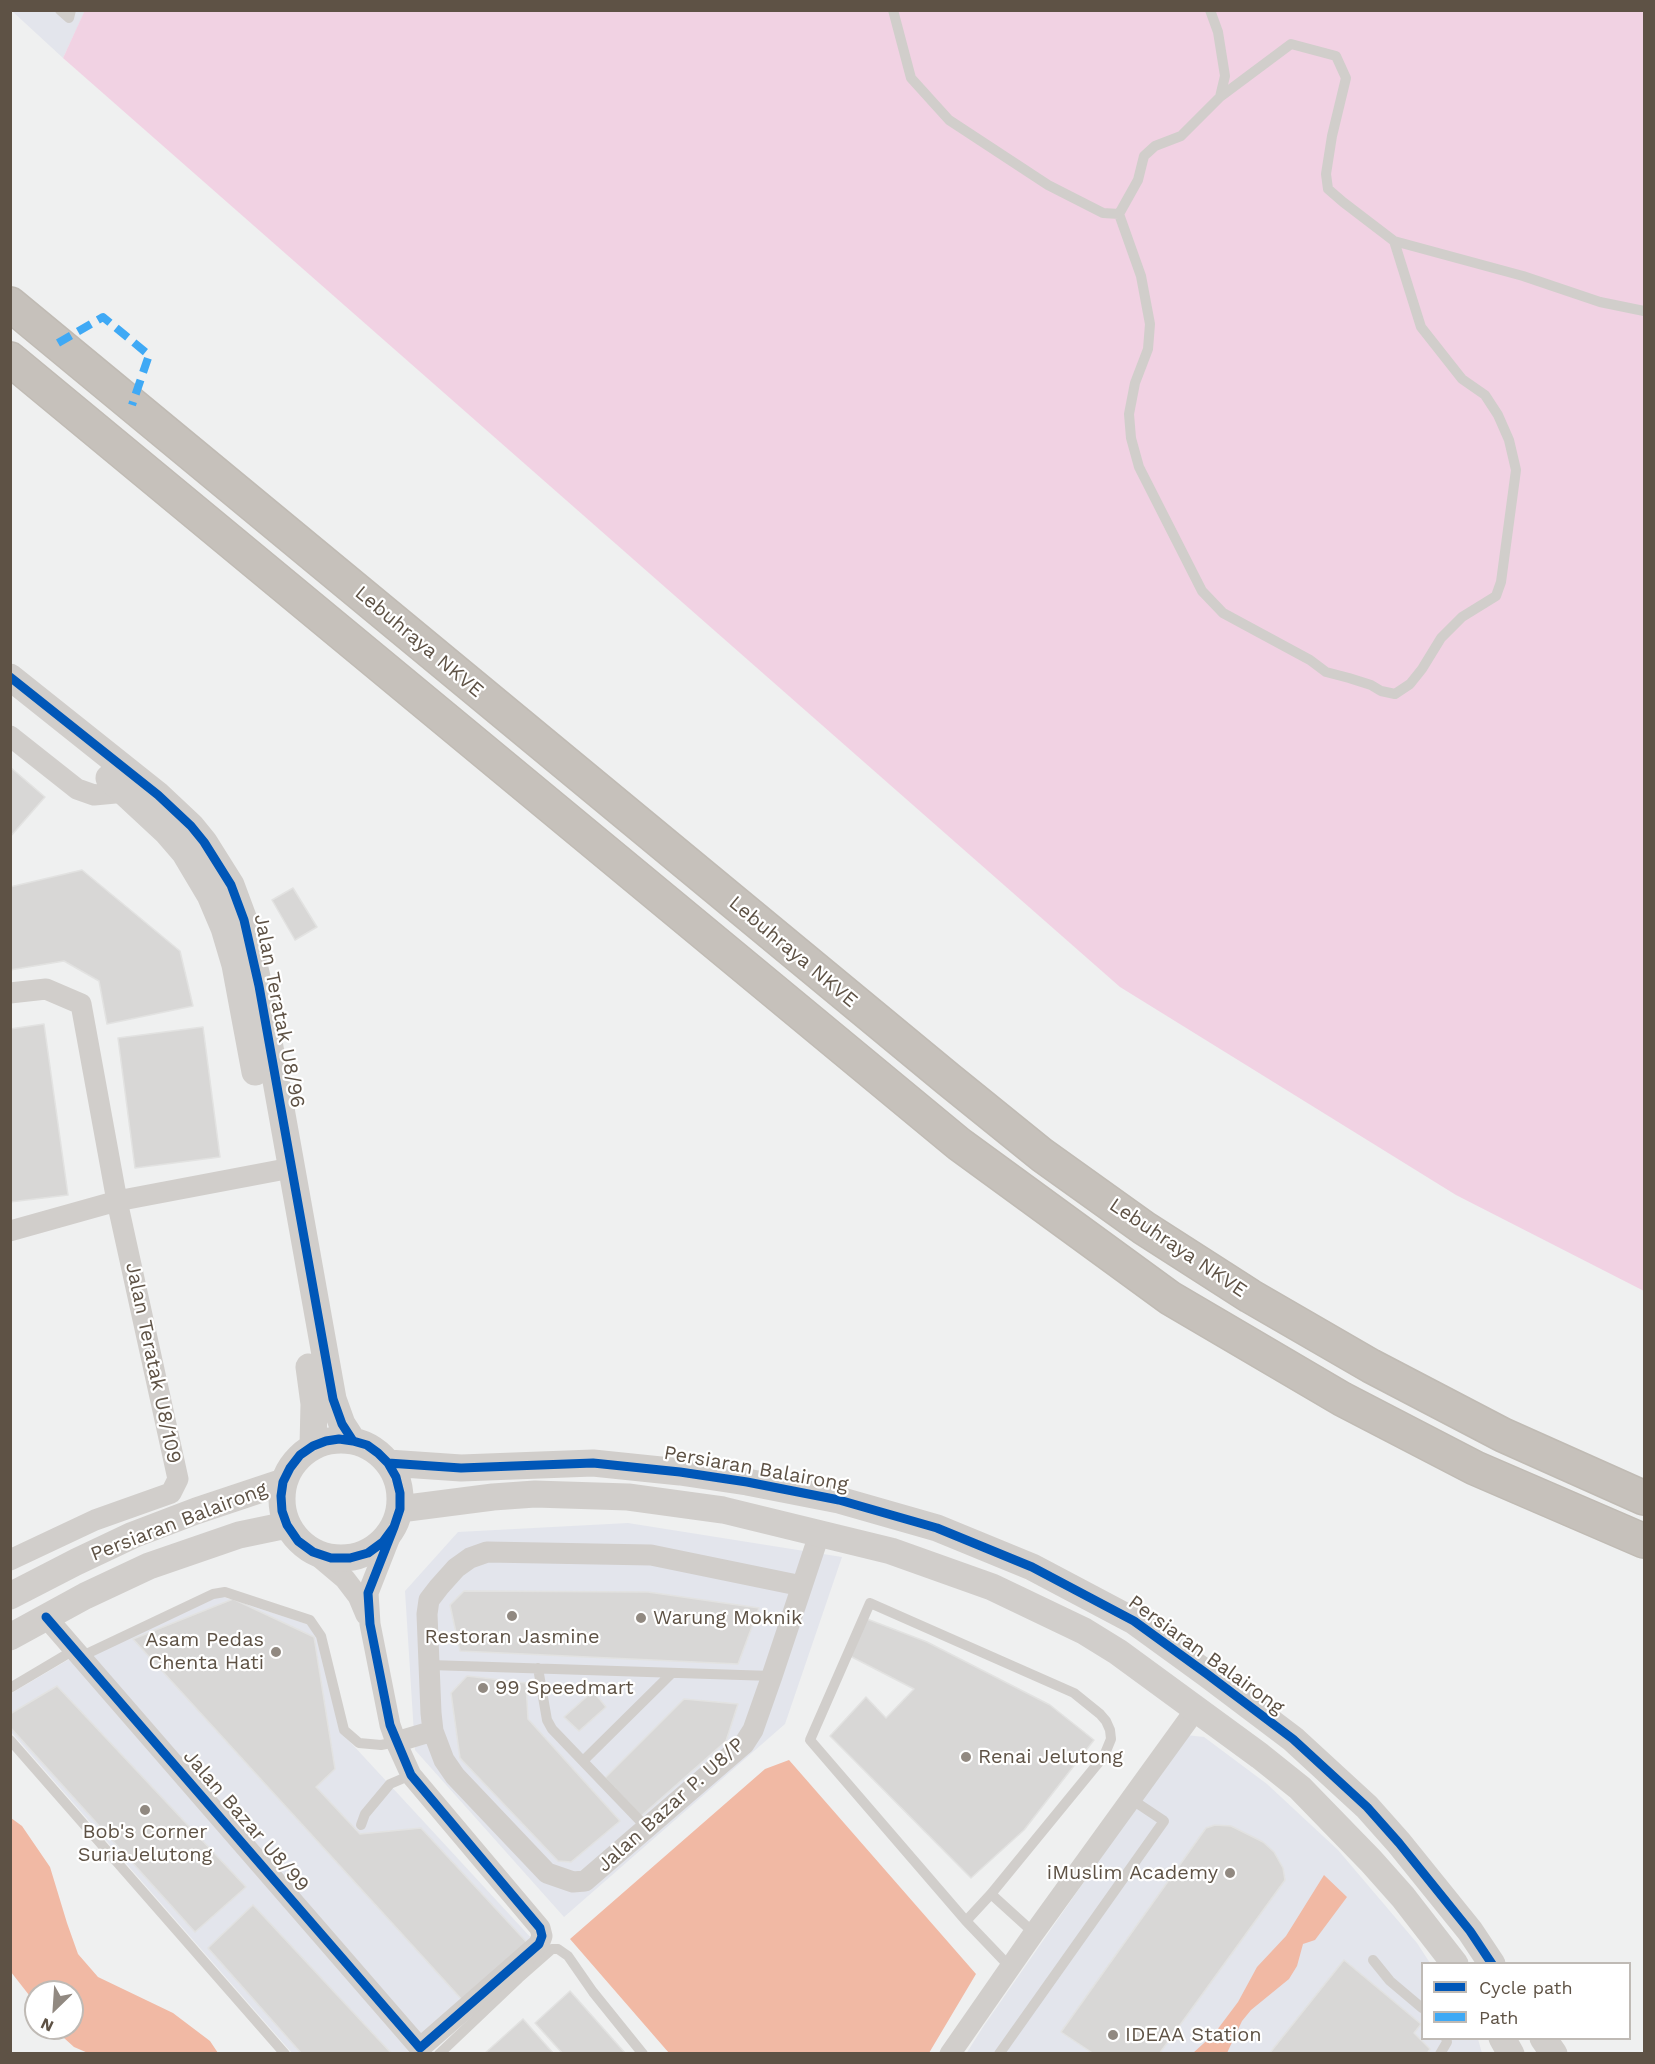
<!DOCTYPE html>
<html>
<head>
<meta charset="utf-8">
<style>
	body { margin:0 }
	#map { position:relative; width:1655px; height:2064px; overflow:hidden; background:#eff0f0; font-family:"Work Sans",sans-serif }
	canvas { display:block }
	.frame { position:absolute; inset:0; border:12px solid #5e5245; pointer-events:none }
	.legend { position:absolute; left:1421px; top:1962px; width:210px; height:78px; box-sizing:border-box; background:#fff; border:2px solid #bfbab5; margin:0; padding:8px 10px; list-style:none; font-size:18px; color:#5e5245 }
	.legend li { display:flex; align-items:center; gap:12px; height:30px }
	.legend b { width:30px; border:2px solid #bfbab5 }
	.north { position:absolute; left:24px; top:1980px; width:60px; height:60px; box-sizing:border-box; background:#fff; border:2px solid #bfbab5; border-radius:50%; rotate:205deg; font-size:16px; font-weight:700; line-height:24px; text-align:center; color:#5e5245 }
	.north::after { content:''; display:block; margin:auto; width:21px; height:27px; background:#918981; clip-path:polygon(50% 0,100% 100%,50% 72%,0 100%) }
</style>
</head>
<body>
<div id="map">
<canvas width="1655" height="2064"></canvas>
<div class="frame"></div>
<ul class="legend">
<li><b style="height:8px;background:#0057b8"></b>Cycle path</li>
<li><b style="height:8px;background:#3fa9f5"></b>Path</li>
</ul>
<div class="north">N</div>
</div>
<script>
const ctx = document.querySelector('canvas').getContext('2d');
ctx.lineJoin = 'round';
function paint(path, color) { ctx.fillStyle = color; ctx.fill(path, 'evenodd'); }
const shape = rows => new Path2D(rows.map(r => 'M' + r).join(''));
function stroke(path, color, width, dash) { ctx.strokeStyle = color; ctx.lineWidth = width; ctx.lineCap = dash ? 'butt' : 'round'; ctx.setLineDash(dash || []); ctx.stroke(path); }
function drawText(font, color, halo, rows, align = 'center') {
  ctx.font = font + ' "Work Sans",sans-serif'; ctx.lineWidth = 4.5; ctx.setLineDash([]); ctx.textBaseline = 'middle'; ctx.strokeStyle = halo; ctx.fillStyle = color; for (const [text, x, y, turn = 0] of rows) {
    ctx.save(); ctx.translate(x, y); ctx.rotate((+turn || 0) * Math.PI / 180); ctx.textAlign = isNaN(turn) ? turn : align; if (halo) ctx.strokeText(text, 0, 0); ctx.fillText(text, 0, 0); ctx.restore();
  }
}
paint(shape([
	[12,11,85,11,63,58],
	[628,1523,842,1557,785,1724,564,1917,415,1750,405,1591,458,1532],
	[208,1592,307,1624,317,1637,340,1731,534,1941,409,2053,292,2053,11,1732,10,1694,71,1658],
	[1186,1735,1204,1737,1267,1784,1338,1850,1417,1943,1430,1963,1422,1964,1422,2038,1478,2039,1482,2053,966,2054,983,2027]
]), '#e3e5ec');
paint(shape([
	[85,10,1644,11,1644,1291,1456,1195,1120,987,63,58]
]), '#f1d2e3');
paint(shape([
	[789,1760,976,1974,929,2053,669,2053,570,1939,765,1769],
	[11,1818,22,1826,50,1867,67,1923,78,1954,98,1977,173,2013,210,2041,218,2053,88,2053,74,2047,64,2038,55,2028,72,2028,72,1992,36,1992,36,2004,11,1972],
	[1324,1875,1347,1897,1315,1940,1303,1944,1297,1966,1289,1979,1251,2010,1242,2021,1227,2053,1193,2053,1214,2034,1238,2002,1257,1967,1286,1936]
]), '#f1b9a4');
const building = shape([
	[10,767,45,797,10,837,10,767],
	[82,870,180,951,193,1006,107,1024,99,981,64,961,10,970,10,887,82,870],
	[293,888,317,927,295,940,272,900,293,888],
	[44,1024,68,1195,10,1202,10,1029,44,1024],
	[203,1027,220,1157,135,1168,118,1038,203,1027],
	[464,1591,648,1592,759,1608,738,1664,460,1651,450,1605,464,1591],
	[233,1599,314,1637,335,1769,316,1787,360,1834,421,1828,532,1948,465,2003,133,1639,233,1599],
	[867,1619,927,1642,1050,1705,1094,1740,1024,1830,971,1878,830,1736,866,1697,886,1718,914,1689,850,1656,867,1619],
	[467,1676,526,1683,528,1719,620,1821,571,1862,558,1861,460,1758,451,1693,467,1676],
	[57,1686,246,1887,195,1932,10,1727,10,1714,57,1686],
	[593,1691,606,1707,579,1731,564,1717,593,1691],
	[684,1699,738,1704,726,1741,641,1816,605,1778,684,1699],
	[1215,1825,1231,1826,1263,1842,1274,1852,1283,1868,1285,1880,1159,2054,1094,2054,1061,2032,1206,1828,1215,1825],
	[253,1905,392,2054,302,2054,208,1948,253,1905],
	[1344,1960,1421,2024,1414,2033,1430,2049,1427,2054,1269,2054,1344,1960],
	[570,1991,626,2054,563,2054,535,2023,570,1991],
	[523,2019,554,2054,484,2054,523,2019]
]);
paint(building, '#d8d7d6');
stroke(building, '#e2e2e1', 1.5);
const motorway = shape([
	[10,304,948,1079,1042,1155,1144,1228,1250,1296,1371,1366,1503,1435,1644,1498],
	[10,359,959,1144,1170,1298,1342,1399,1475,1468,1644,1541]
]);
stroke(motorway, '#c0bbb4', 36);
stroke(shape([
	[60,10,69,18,71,10],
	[893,10,911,78,949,120,1048,185,1103,213,1119,214,1138,180,1144,156,1155,146,1181,136,1220,97,1291,44,1336,56,1346,78,1332,136,1326,174,1328,189,1343,202,1394,241,1523,276,1600,302,1644,311],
	[1210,10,1218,32,1225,76,1220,97],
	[1119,214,1141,276,1150,324,1148,349,1135,383,1129,414,1131,438,1139,467,1202,591,1223,613,1310,660,1326,672,1349,678,1371,685,1381,691,1395,694,1410,684,1422,669,1441,638,1462,617,1496,596,1501,582,1516,470,1509,440,1498,415,1485,395,1462,379,1421,327,1394,241],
	[870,1603,1074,1693,1100,1714,1106,1721,1110,1730,1111,1739,1104,1756,991,1894,966,1921,810,1740,870,1603],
	[80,1657,213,1594,225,1592,310,1620,321,1636,344,1730,359,1743,381,1745,396,1742],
	[430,1665,772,1676],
	[538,1668,547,1720,552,1729,647,1828],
	[10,1688,74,1650],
	[10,1740,285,2054],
	[583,1761,672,1673],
	[361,1825,365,1814,390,1784,411,1775],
	[991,1894,1034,1933],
	[966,1921,1010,1967],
	[1373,1960,1390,1981,1422,2008],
	[439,2054,519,1978,552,1949,558,1949,568,1956,593,1992,643,2054],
	[999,2054,1164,1821,1131,1799],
	[1440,2054,1447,2042,1446,2038]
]), '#d1cecb', 10);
stroke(shape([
	[10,736,77,789,94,795,126,792],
	[10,993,46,989,81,1004,117,1201,178,1479,171,1493,95,1520,10,1560],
	[10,1231,117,1201,291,1168],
	[313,1552,345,1579,358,1596,366,1615],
	[802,1586,651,1555,487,1552,470,1558,456,1568,439,1587,429,1600,427,1614,431,1713,433,1731,444,1760,455,1776,547,1873,573,1882,585,1881,744,1744,753,1730,772,1676,820,1532],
	[46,1617,420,2048,539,1944,542,1936,540,1928,411,1775,396,1742,390,1725,370,1624,368,1593,394,1527],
	[396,1742,433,1731],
	[950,2054,1034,1933,1196,1709]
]), '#d1cecb', 21);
stroke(shape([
	[10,677,158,795,191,826,204,842,231,885,244,920,259,986,333,1399,342,1424,353,1441],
	[109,778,166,831,185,853,210,895,224,928,235,965,255,1072],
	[309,1367,314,1404,313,1446],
	'282 1499a59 59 0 1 1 118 0a59 59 0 1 1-118 0Z',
	[388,1463,461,1468,593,1463,680,1472,747,1482,839,1500,937,1528,1032,1567,1134,1621,1207,1674,1293,1739,1367,1807,1399,1843,1470,1931,1492,1964],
	[400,1509,493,1497,535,1494,628,1497,723,1510,891,1551,992,1587,1084,1631,1118,1652,1260,1756,1300,1788,1371,1861,1403,1897,1455,1964],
	[10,1596,76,1562,133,1535,196,1511,283,1482],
	[10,1637,85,1596,149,1566,239,1535,287,1525],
	[1502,2038,1511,2054],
	[1543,2038,1554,2054]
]), '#d1cecb', 27);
stroke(motorway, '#c6c1bb', 33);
stroke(shape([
	[58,343,103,317,149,355,132,405]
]), '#3fa9f5', 8, [15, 8]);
stroke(shape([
	[10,677,158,795,191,826,204,842,231,885,244,920,259,986,333,1399,342,1424,353,1441],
	[388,1463,461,1468,593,1463,680,1472,747,1482,839,1500,937,1528,1032,1567,1134,1621,1207,1674,1293,1739,1367,1807,1399,1843,1470,1931,1492,1964],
	[46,1617,420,2048,539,1944,542,1936,540,1928,411,1775,390,1725,370,1624,368,1593,394,1527,400,1509,400,1493,396,1477,388,1463,378,1453,367,1445,353,1441,339,1439,326,1441,313,1446,300,1455,290,1468,283,1482,281,1496,282,1511,287,1525,298,1541,313,1552,331,1558,350,1558,368,1553,383,1542,394,1527]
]), '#0057b8', 9);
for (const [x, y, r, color] of [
	[512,1616,6,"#918981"],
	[641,1618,6,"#918981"],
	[276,1652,6,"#918981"],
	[483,1688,6,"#918981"],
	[966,1757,6,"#918981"],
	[145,1810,6,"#918981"],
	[1230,1873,6,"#918981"],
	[1113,2035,6,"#918981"]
]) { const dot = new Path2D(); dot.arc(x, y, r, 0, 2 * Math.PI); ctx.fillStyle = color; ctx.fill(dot); stroke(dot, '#fff', 2); }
drawText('20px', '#5e5245', '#fff', [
	["Lebuhraya NKVE",419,642,40],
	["Lebuhraya NKVE",793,952,40],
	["Jalan Teratak U8/96",279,1011,79],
	["Lebuhraya NKVE",1178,1248,34],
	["Jalan Teratak U8/109",153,1363,78],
	["Persiaran Balairong",756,1469,10],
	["Persiaran Balairong",179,1522,-21],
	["Persiaran Balairong",1206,1655,36],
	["Jalan Bazar P. U8/P",671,1805,-42],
	["Jalan Bazar U8/99",246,1821,49]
]);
drawText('20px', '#5e5245', '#fff', [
	["Warung Moknik",653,1618],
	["Restoran Jasmine",512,1637,"center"],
	["Asam Pedas",264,1640,"right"],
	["Chenta Hati",264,1663,"right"],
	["99 Speedmart",495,1688],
	["Renai Jelutong",978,1757],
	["Bob's Corner",145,1832,"center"],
	["SuriaJelutong",145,1855,"center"],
	["iMuslim Academy",1218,1873,"right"],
	["IDEAA Station",1125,2035]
], 'left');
</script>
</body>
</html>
